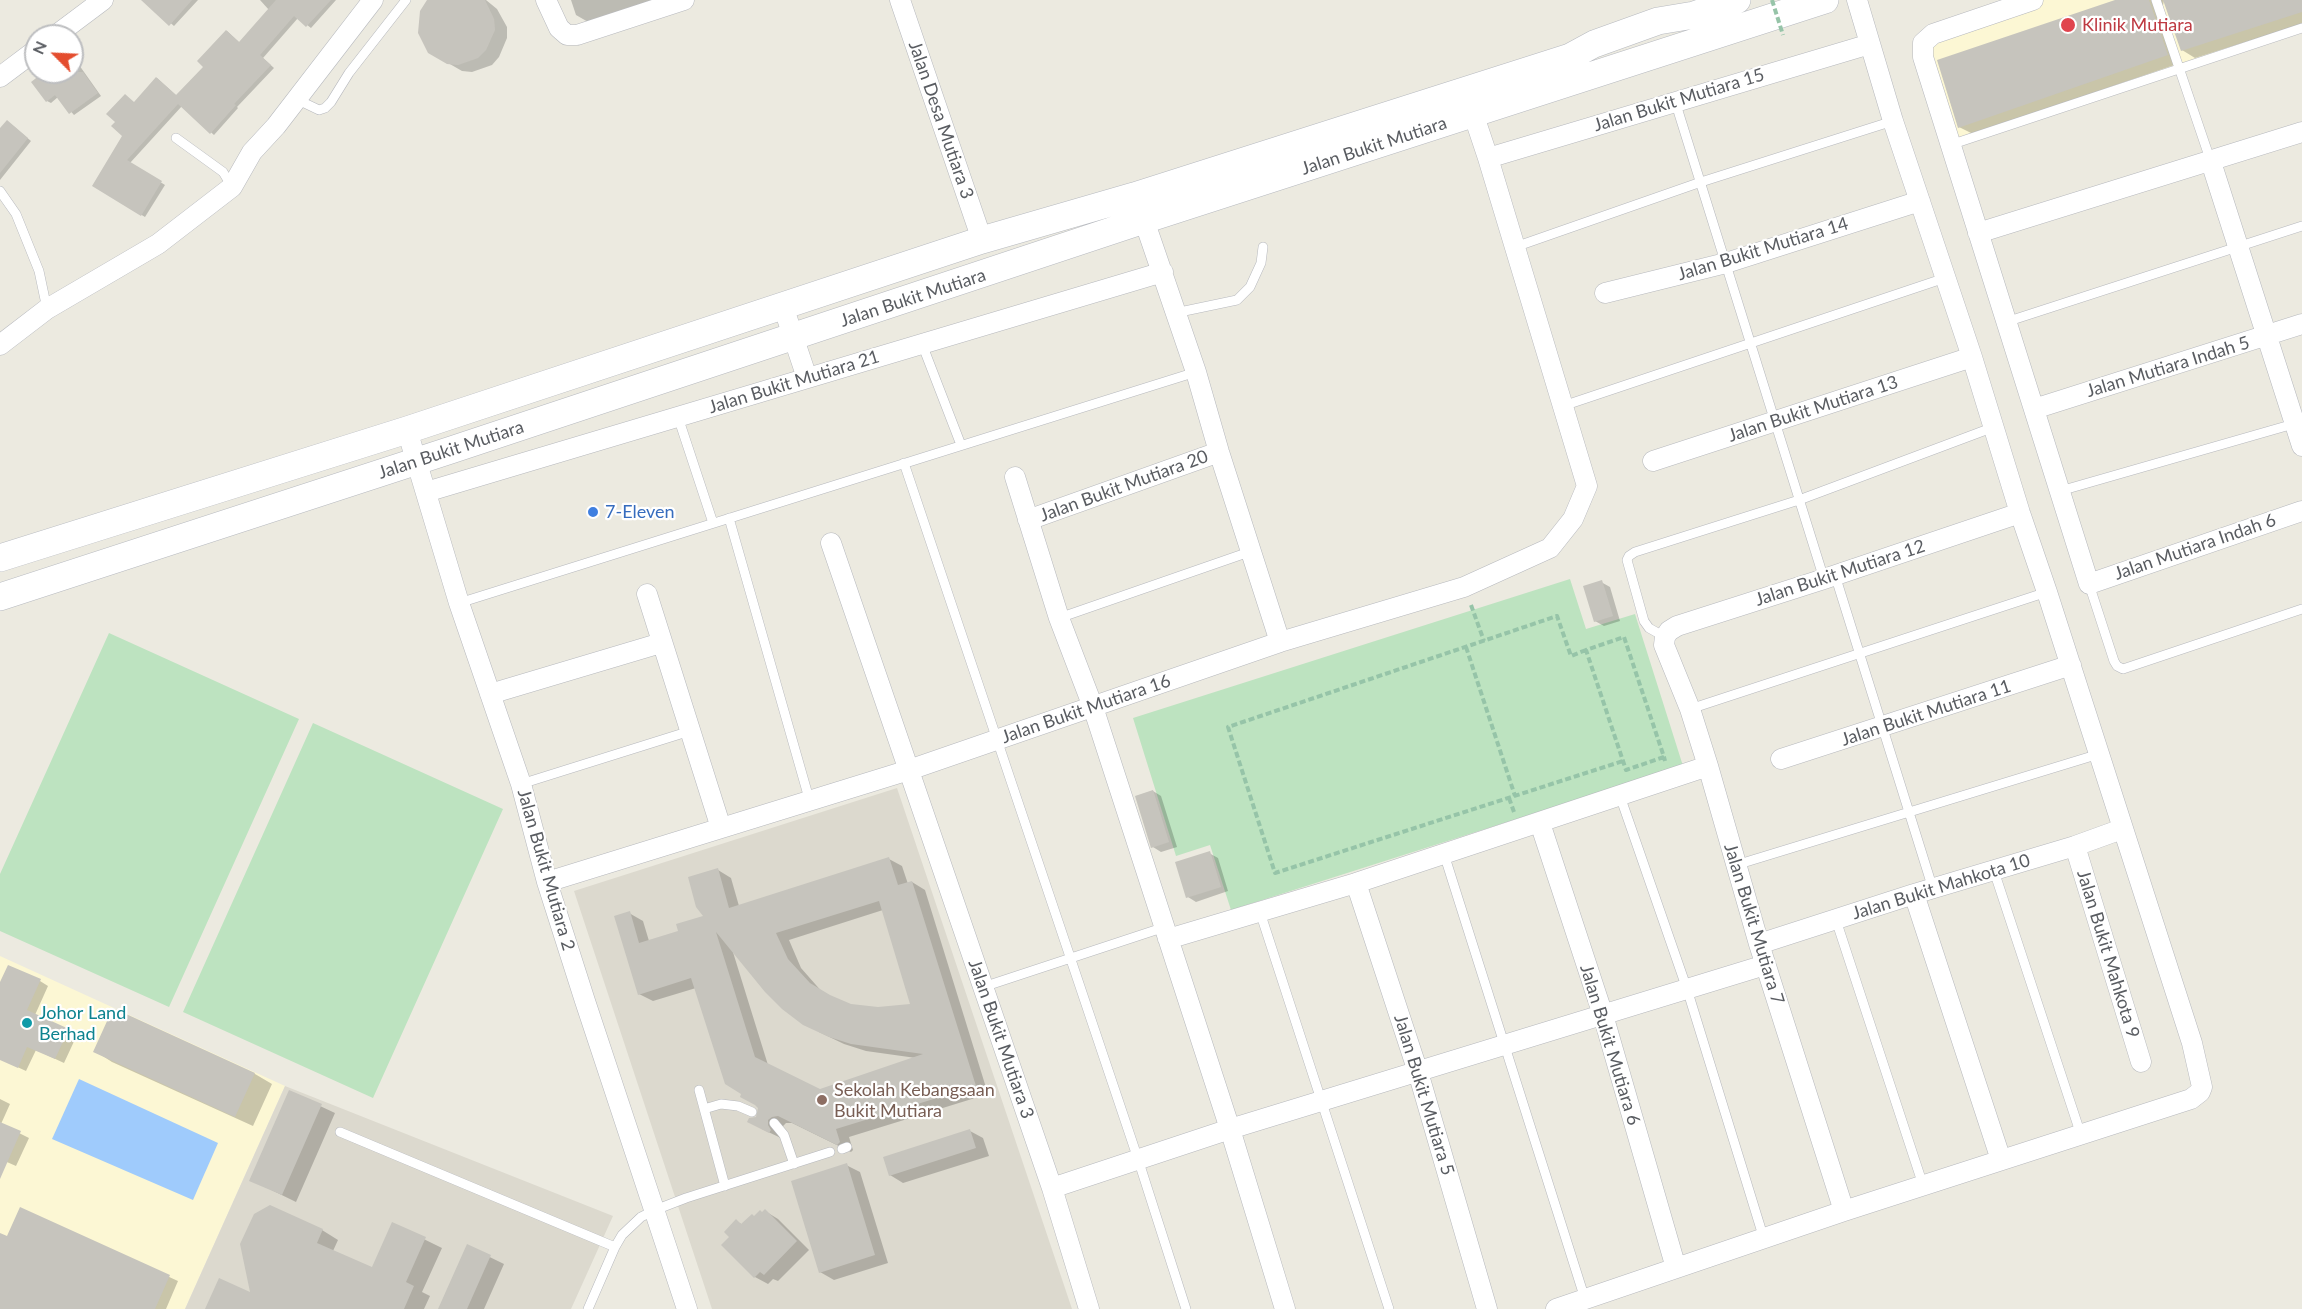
<!DOCTYPE html>
<html>
<head>
<meta charset="utf-8">
<style>
	body { margin:0 }
	#map { position:relative; width:2302px; height:1309px; overflow:hidden; background:#eceae0; font-family:Lato,sans-serif }
	canvas { display:block }
	.north { position:absolute; left:24px; top:24px; width:60px; height:60px; box-sizing:border-box; background:#fff; border:2px solid #bdbec0; border-radius:50%; rotate:294deg; font-size:16px; font-weight:700; line-height:24px; text-align:center; color:#595c61 }
	.north::after { content:''; display:block; margin:auto; width:21px; height:27px; background:#e44d2e; clip-path:polygon(50% 0,100% 100%,50% 72%,0 100%) }
</style>
</head>
<body>
<div id="map">
<canvas width="2302" height="1309"></canvas>
<div class="north">N</div>
</div>
<script>
const ctx = document.querySelector('canvas').getContext('2d');
ctx.lineJoin = 'round';
function paint(path, color) { ctx.fillStyle = color; ctx.fill(path, 'evenodd'); }
const shape = rows => new Path2D(rows.map(r => 'M' + r).join(''));
function stroke(path, color, width, dash) { ctx.strokeStyle = color; ctx.lineWidth = width; ctx.lineCap = dash ? 'butt' : 'round'; ctx.setLineDash(dash || []); ctx.stroke(path); }
function drawText(font, color, halo, rows, align = 'center') {
  ctx.font = font + ' Lato,sans-serif'; ctx.lineWidth = 4.5; ctx.setLineDash([]); ctx.textBaseline = 'middle'; ctx.strokeStyle = halo; ctx.fillStyle = color; for (const [text, x, y, turn = 0] of rows) {
    ctx.save(); ctx.translate(x, y); ctx.rotate((+turn || 0) * Math.PI / 180); ctx.textAlign = isNaN(turn) ? turn : align; if (halo) ctx.strokeText(text, 0, 0); ctx.fillText(text, 0, 0); ctx.restore();
  }
}
paint(shape([
	[2010,0,2302,0,2302,25,1956,139,1922,35],
	[0,956,285,1086,185,1309,0,1309]
]), '#fcf7d4');
paint(shape([
	[897,788,1072,1309,712,1309,574,891],
	[285,1086,613,1216,571,1309,185,1309]
]), '#dcd9ce');
paint(shape([
	[1570,579,1586,629,1635,614,1683,766,1231,910,1210,845,1176,856,1133,718],
	[109,633,299,719,169,1007,0,931,0,874],
	[313,723,503,809,373,1098,183,1012]
]), '#bde3c0');
paint(shape([
	[79,1079,218,1143,193,1200,52,1139]
]), '#9fcbfc');
paint(shape([
	[144,0,198,0,174,26],
	[260,0,336,0,311,28,298,18,263,58,274,68,237,107,238,108,214,135,182,106,130,163,165,185,145,217,94,186,124,136,135,103,157,78,177,96,205,67,227,31,240,43,269,10],
	[431,0,486,0,497,9,507,27,507,38,499,57,492,65,472,72,462,71,429,52],
	[571,0,694,0,602,30,576,15],
	[2119,0,2164,0,2162,11,2180,63,1973,134,1959,127],
	[2165,0,2302,0,2302,24,2195,58,2182,50],
	[72,55,101,96,74,115,58,97,51,103,47,101,43,75,40,72,72,72],
	[11,124,31,141,0,180,0,131],
	[1601,582,1610,587,1620,621,1604,626,1595,621],
	[1153,791,1161,796,1177,847,1161,852,1153,847],
	[1209,853,1218,858,1228,891,1196,902,1188,897],
	[889,859,902,866,908,884,912,882,925,890,988,1094,849,1137,853,1150,851,1152,792,1123,786,1123,781,1128,783,1139,762,1129,758,1118,759,1108,743,1093,696,988,653,1001,639,994,629,913,643,921,649,941,679,932,706,917,718,870,731,878,739,906],
	[883,910,912,1005,878,1009,850,1005,823,993,801,968,789,940],
	[732,949,819,1032,844,1044,866,1051,916,1058,820,1090,768,1065],
	[40,981,48,986,35,1015,77,1035,64,1063,36,1050,26,1071,0,1059,0,986],
	[114,1010,255,1074,272,1084,253,1126,112,1062,95,1051],
	[290,1092,335,1113,296,1202,251,1180],
	[0,1099,10,1104,1,1124,29,1138,16,1166,0,1159],
	[970,1131,983,1138,989,1156,903,1183,890,1175],
	[846,1165,860,1172,888,1263,834,1280,820,1272],
	[20,1209,178,1281,166,1309,0,1309,0,1235,8,1238],
	[765,1211,778,1219,809,1250,778,1281,773,1279,768,1284,755,1277,731,1237,736,1221,743,1225],
	[393,1224,442,1248,422,1292,430,1296,424,1309,207,1309,252,1295,322,1230,338,1240,333,1251,373,1269],
	[467,1246,504,1264,484,1309,439,1309]
]), '#0003');
paint(shape([
	[141,0,192,0,169,26],
	[276,0,331,0,306,27,294,16,260,55,271,65,234,104,236,105,210,134,178,104,127,160,162,181,141,216,92,186,122,136,111,126,115,122,106,114,125,94,134,102,156,77,176,95,203,67,197,61,226,30,239,42],
	[427,0,485,0,494,19,495,30,486,50,478,58,458,65,447,64,428,53,418,33,420,11],
	[2115,0,2149,0,2168,55,1958,128,1937,60],
	[2163,0,2302,0,2302,12,2181,51],
	[44,72,83,72,98,93,69,114,55,95,46,102,31,82],
	[7,120,28,138,0,173,0,128],
	[1602,580,1613,616,1594,622,1583,586],
	[1153,790,1169,842,1151,848,1135,796],
	[1210,851,1221,887,1186,898,1175,862],
	[889,857,898,885,912,881,976,1086,836,1129,840,1142,837,1145,778,1116,772,1117,768,1120,768,1125,771,1130,769,1133,747,1122,749,1118,756,1117,758,1108,755,1105,740,1097,741,1094,725,1084,691,978,638,995,614,916,630,911,639,943,678,931,676,924,703,916,696,907,688,877,718,868,729,908],
	[879,901,910,1004,878,1007,851,1004,830,995,810,983,788,959,776,933],
	[716,932,765,992,782,1009,803,1025,829,1037,851,1044,923,1054,820,1089,755,1057],
	[8,965,41,979,27,1010,69,1029,55,1059,27,1047,18,1068,0,1060,0,982],
	[113,1008,255,1073,235,1117,93,1052],
	[289,1090,322,1104,282,1195,249,1181],
	[0,1122,21,1131,0,1179],
	[970,1129,976,1148,889,1176,883,1157],
	[847,1163,875,1255,819,1273,791,1181],
	[270,1205,323,1229,317,1243,372,1267,392,1222,426,1237,406,1282,414,1286,404,1309,205,1309,219,1278,250,1292,240,1244,254,1214],
	[20,1207,170,1275,155,1309,0,1309,0,1233,7,1236],
	[765,1209,797,1241,764,1275,760,1272,754,1278,721,1245,729,1237,724,1232,736,1219,741,1224,752,1214,754,1216,760,1210,762,1212],
	[467,1244,491,1255,467,1309,438,1309]
]), '#c6c4bd');
const lane = shape([
	[2156,0,2211,162],
	[296,99,319,110,325,108,331,102,349,73,406,0],
	[1675,101,1824,579],
	[176,138,223,172,232,187],
	[1950,145,2302,28],
	[0,191,16,214,39,271,47,309],
	[1515,247,1701,182,1893,121],
	[1175,313,1237,300,1250,287,1261,263,1263,247],
	[2006,322,2302,226],
	[922,344,961,445],
	[1563,406,1945,278],
	[678,417,713,523],
	[904,463,1138,1159,1186,1309],
	[2060,491,2297,423],
	[729,518,810,802],
	[1835,575,1933,889],
	[2089,584,2114,661,2117,666,2123,669,2302,609],
	[459,603,1196,372],
	[1059,618,1252,551],
	[1665,637,1649,628,1644,621,1627,560,1629,556,1635,552,1799,500,1994,427],
	[1690,709,2047,592],
	[521,784,690,731],
	[1620,796,1687,989,1764,1239],
	[1444,854,1585,1299],
	[1736,865,2099,754],
	[1994,871,2081,1135],
	[1260,912,1389,1309],
	[1836,920,1923,1185],
	[983,987,1165,927],
	[699,1090,725,1186],
	[704,1109,721,1104,738,1106,752,1112],
	[774,1123,784,1135,794,1164],
	[340,1132,615,1247,622,1235,641,1217,655,1210,686,1198,830,1152],
	[842,1149,847,1147],
	[588,1309,615,1247]
]);
const street = shape([
	[546,0,559,28,567,35,577,35,684,0],
	[900,0,982,240],
	[2033,0,1933,34,1923,43,1923,57,2089,584,2302,511],
	[55,36,103,0],
	[0,77,36,50],
	[1488,158,1870,44],
	[2211,162,2302,446],
	[1144,220,1196,372,1219,452,1280,642],
	[1978,233,2302,132],
	[1605,293,1726,263,1920,201],
	[783,306,807,378],
	[0,345,47,309,158,244,232,187,252,152,276,126,373,0],
	[2034,409,2302,324],
	[407,430,459,603,521,784,547,882,585,1001,687,1309],
	[1653,461,1972,357],
	[1015,477,1059,618,1093,707,1230,1129,1285,1309],
	[426,492,1163,272],
	[1028,520,1219,452],
	[831,543,1052,1188,1089,1309],
	[647,594,721,828],
	[490,694,661,643],
	[1781,759,2071,665],
	[1540,823,1603,1015,1676,1268],
	[2075,846,2141,1062],
	[547,882,909,770,1280,642,1464,587,1550,548,1573,519,1587,486,1488,158,1469,101],
	[1356,883,1418,1072,1487,1309],
	[1914,894,2001,1160],
	[1168,939,1356,883,1708,766],
	[1759,944,1914,894,2075,846,2122,829],
	[1052,1188,1230,1129,1765,965],
	[1844,1211,1759,944,1708,766,1690,709,1664,645,1665,637,1669,631,1677,626,1824,579,2020,513],
	[1556,1309,1844,1211,2191,1099,2200,1092,2202,1087,2192,1043,2047,592,2020,513,1972,357,1893,121,1857,0]
]);
const secondary = shape([
	[0,558,407,430,982,240,1134,196,1570,57,1594,44,1658,21,1694,15,1737,0],
	[0,597,451,450,1144,220,1825,0]
]);
stroke(lane, '#b6b8bd', 10);
stroke(street, '#b6b8bd', 21);
stroke(secondary, '#b6b9bf', 28);
stroke(shape([
	[1471,605,1484,641],
	[1466,647,1515,796],
	[1586,650,1571,656,1557,616,1228,727,1275,873,1623,761],
	[1664,757,1626,770,1586,650,1624,637,1664,757,1665,761],
	[1509,798,1514,812]
]), '#96c4a8', 4, [6, 3]);
stroke(lane, '#fff', 9);
stroke(street, '#fff', 20);
stroke(secondary, '#fff', 27);
stroke(shape([
	[1772,0,1783,35]
]), '#96c4a8', 4, [6, 3]);
for (const [x, y, r, color] of [
	[2068,25,8,"#e0444e"],
	[593,512,6,"#3f7fe0"],
	[27,1023,6,"#0f9aa8"],
	[822,1100,6,"#8d6e63"]
]) { const dot = new Path2D(); dot.arc(x, y, r, 0, 2 * Math.PI); ctx.fillStyle = color; ctx.fill(dot); stroke(dot, '#fff', 2); }
drawText('18px', '#be3a42', '#fff', [
	["Klinik Mutiara",2082,25]
], 'left');
drawText('18px', '#595c61', '#fff', [
	["Jalan Bukit Mutiara 15",1679,100,-17],
	["Jalan Desa Mutiara 3",941,120,71],
	["Jalan Bukit Mutiara",1374,146,-18],
	["Jalan Bukit Mutiara 14",1763,249,-17],
	["Jalan Bukit Mutiara",913,298,-18],
	["Jalan Mutiara Indah 5",2168,367,-17],
	["Jalan Bukit Mutiara 21",794,382,-17],
	["Jalan Bukit Mutiara 13",1813,409,-18],
	["Jalan Bukit Mutiara",451,450,-18],
	["Jalan Bukit Mutiara 20",1124,486,-20],
	["Jalan Mutiara Indah 6",2195,547,-19],
	["Jalan Bukit Mutiara 12",1840,573,-18],
	["Jalan Bukit Mutiara 16",1086,709,-19],
	["Jalan Bukit Mutiara 11",1926,713,-18],
	["Jalan Bukit Mutiara 2",546,870,74],
	["Jalan Bukit Mahkota 10",1941,887,-17],
	["Jalan Bukit Mutiara 7",1754,924,73],
	["Jalan Bukit Mahkota 9",2108,954,73],
	["Jalan Bukit Mutiara 3",1001,1039,71],
	["Jalan Bukit Mutiara 6",1610,1045,73],
	["Jalan Bukit Mutiara 5",1424,1095,73]
]);
drawText('18px', '#366cbe', '#fff', [
	["7-Eleven",605,512]
], 'left');
drawText('18px', '#0d838f', '#fff', [
	["Johor Land",39,1013],
	["Berhad",39,1034]
], 'left');
drawText('18px', '#785e54', '#fff', [
	["Sekolah Kebangsaan",834,1090],
	["Bukit Mutiara",834,1111]
], 'left');
</script>
</body>
</html>
